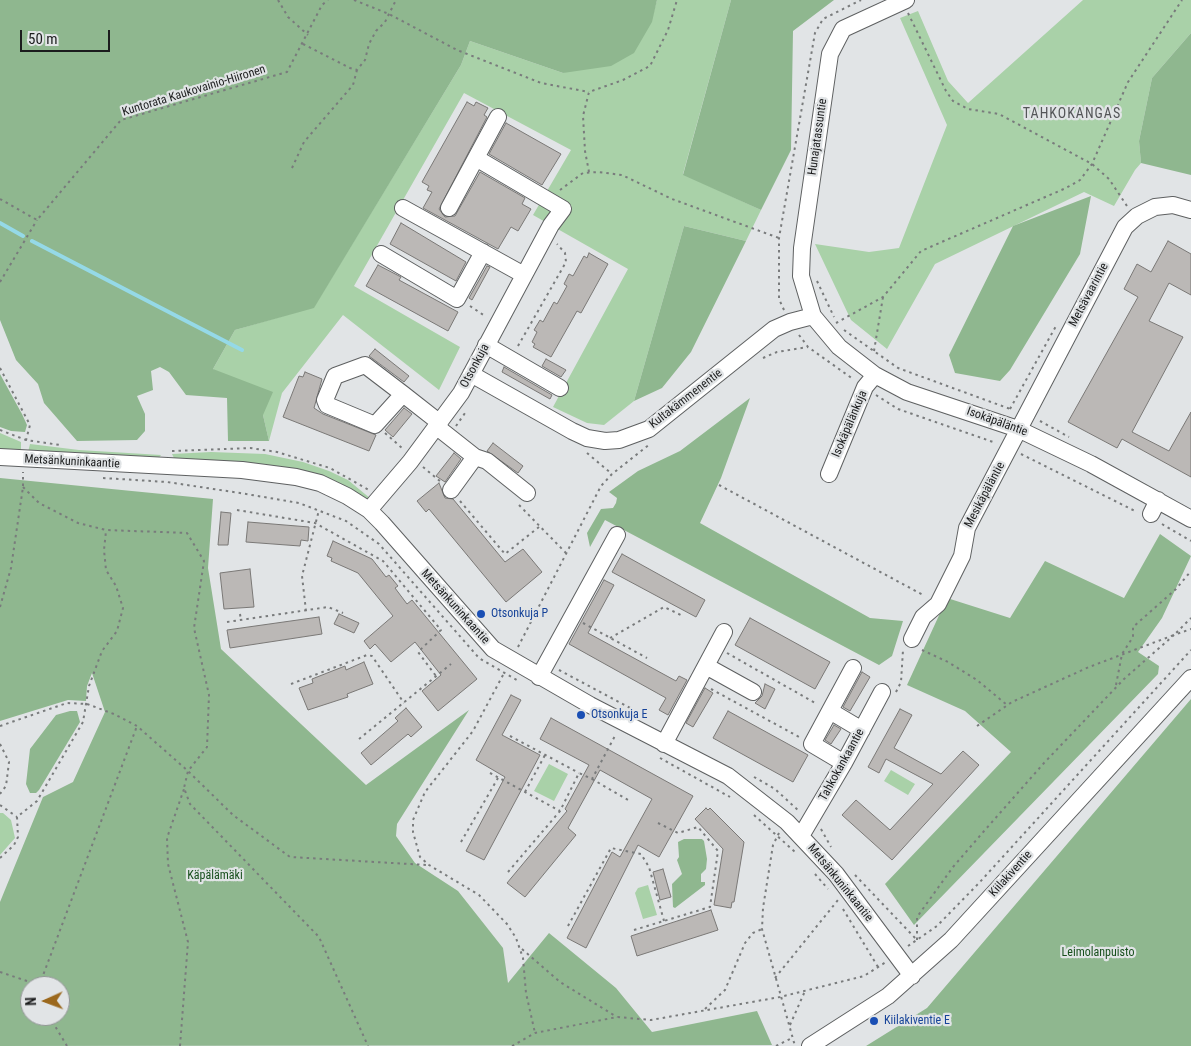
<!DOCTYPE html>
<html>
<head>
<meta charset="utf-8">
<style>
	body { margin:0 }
	#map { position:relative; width:1191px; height:1046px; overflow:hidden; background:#e1e4e6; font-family:"Roboto Condensed",sans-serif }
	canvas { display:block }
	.north { position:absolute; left:20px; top:976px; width:50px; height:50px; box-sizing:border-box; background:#e1e4e6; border:1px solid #929496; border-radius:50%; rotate:268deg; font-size:14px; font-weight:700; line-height:20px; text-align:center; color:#1b1c1d }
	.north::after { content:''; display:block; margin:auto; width:18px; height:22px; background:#9b681d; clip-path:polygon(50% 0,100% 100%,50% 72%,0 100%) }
	.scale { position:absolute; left:20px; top:30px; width:90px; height:22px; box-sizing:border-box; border:2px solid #1b1c1d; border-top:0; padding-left:6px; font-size:15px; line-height:18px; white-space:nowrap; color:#1b1c1d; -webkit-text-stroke:4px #e1e4e6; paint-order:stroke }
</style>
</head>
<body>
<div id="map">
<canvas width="1191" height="1046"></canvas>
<div class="north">N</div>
<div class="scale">50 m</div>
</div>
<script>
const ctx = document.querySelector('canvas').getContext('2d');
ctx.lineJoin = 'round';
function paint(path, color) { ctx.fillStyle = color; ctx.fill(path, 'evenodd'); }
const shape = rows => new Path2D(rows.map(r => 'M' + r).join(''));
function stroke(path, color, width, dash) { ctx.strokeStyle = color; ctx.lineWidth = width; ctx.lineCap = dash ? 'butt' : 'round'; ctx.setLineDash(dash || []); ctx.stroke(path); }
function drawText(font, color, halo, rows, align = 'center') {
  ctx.font = font + ' "Roboto Condensed",sans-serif'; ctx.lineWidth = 4.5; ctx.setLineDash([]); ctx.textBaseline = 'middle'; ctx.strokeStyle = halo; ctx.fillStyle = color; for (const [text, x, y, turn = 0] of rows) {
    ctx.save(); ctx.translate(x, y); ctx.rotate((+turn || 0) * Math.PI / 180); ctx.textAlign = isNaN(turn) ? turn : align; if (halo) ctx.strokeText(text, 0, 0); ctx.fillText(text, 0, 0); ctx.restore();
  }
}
paint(shape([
	[657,0,731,0,683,174,761,210,746,241,684,226,634,401,604,425,587,423,553,407,628,269,533,215,571,150,464,93,354,286,460,347,439,390,343,315,282,393,269,441,263,415,213,369,235,330,314,307,461,65,470,41,563,73,651,22],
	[1083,0,1191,0,1191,33,1152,78,1139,141,1141,163,1135,170,1114,206,1084,192,935,264,887,349,851,320,815,244,869,252,899,248,947,125,900,18,918,11,948,81,968,103],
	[0,433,21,442,21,452,0,450],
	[30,444,79,450,161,455,158,459,28,452],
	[211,452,265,454,303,462,329,471,348,480,371,499,362,499,175,460,172,454],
	[549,764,568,774,554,801,534,791],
	[891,770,915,784,908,795,884,781],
	[0,813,3,813,11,820,15,838,0,855],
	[648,885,657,915,643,919,635,893,638,888]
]), '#a9d1a8');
paint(shape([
	[0,0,657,0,652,22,634,53,611,66,563,73,470,41,461,65,314,308,235,330,213,369,273,392,263,415,269,441,228,441,227,398,186,395,169,372,160,367,151,371,153,390,137,396,145,414,145,431,137,440,77,441,44,403,38,384,16,360,0,320],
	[731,0,834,0,793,31,791,150,761,210,683,175],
	[1191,33,1191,175,1141,163,1139,141,1152,78],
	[1091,196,1080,254,1010,370,1000,381,955,373,949,355,1013,226],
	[684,226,746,241,691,352,662,388,634,401],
	[0,374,22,414,27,425,25,432,11,431,0,427],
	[750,398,721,478,700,523,870,618,903,621,892,656,879,665,605,520,590,547,587,533,601,509,613,508,616,503,617,498,609,492,638,471,680,451],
	[0,478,213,499,208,568,221,649,366,785,469,710,397,824,396,836,415,863,458,891,503,948,508,983,549,933,616,988,652,1032,757,1011,772,1045,0,1046,0,902,43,797,73,782,105,712,92,673,87,686,86,701,68,700,0,721],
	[30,986,60,986,60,1016,30,1016],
	[1160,534,1191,556,1162,618,1138,652,1159,666,1158,674,914,925,885,884,1011,752,965,711,907,685,947,598,1010,618,1045,561,1124,598],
	[1191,699,1191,1046,866,1046,927,1008],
	[70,711,77,711,80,722,39,790,36,793,30,793,26,784,30,749,56,715],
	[684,839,702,839,704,841,707,859,706,869,701,874,701,882,705,882,705,885,675,908,673,907,672,884,682,874,677,860,679,857,678,842]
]), '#8fb78f');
stroke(shape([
	[0,223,23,236],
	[32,241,242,350]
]), '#95d9e7', 4);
const building = shape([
	[467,102,474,106,476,102,488,108,484,115,487,117,439,209,445,217,455,216,480,172,525,198,522,204,531,209,518,231,511,227,498,249,423,208,432,192,427,190,429,186,422,182,467,102],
	[506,123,561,154,542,185,489,154,506,123],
	[401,223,466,262,456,281,390,244,401,223],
	[1168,241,1191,254,1191,295,1169,283,1149,321,1183,337,1132,432,1169,451,1191,412,1191,477,1122,439,1117,448,1068,422,1138,297,1124,289,1137,264,1151,272,1168,241],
	[589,253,608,264,581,313,577,311,551,357,533,347,535,344,532,342,537,332,534,330,540,320,543,322,554,302,557,304,567,286,564,284,569,274,573,276,584,256,587,258,589,253],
	[378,265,401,277,399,280,458,312,448,331,366,286,378,265],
	[487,266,490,267,472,300,469,298,487,266],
	[375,349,409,376,404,382,369,356,375,349],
	[546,359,566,370,561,377,542,366,546,359],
	[504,367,552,395,550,399,502,372,504,367],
	[305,372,322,379,314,408,323,414,376,435,369,451,283,417,299,376,303,377,305,372],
	[404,408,412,414,393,437,385,430,404,408],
	[493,443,523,466,518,473,487,451,493,443],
	[454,453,461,459,445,482,436,476,454,453],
	[439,483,445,498,453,499,505,562,523,549,542,572,506,602,429,509,426,512,417,501,439,483],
	[221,512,231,513,228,545,218,545,221,512],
	[248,522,309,527,308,541,301,540,300,546,246,542,248,522],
	[333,541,372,559,386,577,389,575,398,586,395,588,407,604,412,600,477,679,438,711,422,691,441,675,415,642,391,662,375,644,370,649,364,641,393,616,358,573,331,561,332,558,327,556,333,541],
	[622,554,705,600,696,617,612,572,622,554],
	[250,569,254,607,224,609,220,573,250,569],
	[604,580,614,585,588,633,676,681,679,676,687,680,668,715,659,710,666,698,569,644,604,580],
	[339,614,359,623,354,633,334,624,339,614],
	[319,617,322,634,230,648,227,630,319,617],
	[750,618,830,662,815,689,735,645,750,618],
	[364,662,373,684,347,694,348,697,308,710,299,688,313,683,312,679,345,666,346,670,364,662],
	[862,672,870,677,850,711,843,707,862,672],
	[765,684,775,689,765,709,755,703,762,696,765,684],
	[705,688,713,693,693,727,686,723,705,688],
	[511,695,521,700,502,735,540,755,484,860,466,851,505,777,476,760,511,695],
	[406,708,422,727,411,737,408,734,371,765,361,753,398,721,395,718,406,708],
	[900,709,912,715,894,748,941,774,963,751,979,765,892,860,842,815,856,800,890,830,933,784,886,759,879,773,868,767,900,709],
	[728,711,808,755,793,782,713,738,728,711],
	[551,718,693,796,659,857,638,845,586,948,567,938,612,852,620,857,652,799,600,770,568,828,576,835,525,897,507,883,567,811,565,809,589,765,540,739,551,718],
	[834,725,841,729,831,744,825,740,834,725],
	[706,808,708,810,710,808,744,842,734,902,732,902,731,908,714,905,723,849,695,819,706,808],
	[663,869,671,897,660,900,653,872,663,869],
	[711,910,718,930,637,956,631,936,711,910]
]);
paint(building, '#bbb8b6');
stroke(building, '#7a7876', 1);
const minor = shape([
	[906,0,843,29,830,54,802,248,801,276,813,316,839,347,875,375,907,392,1018,429,1091,464,1191,519],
	[403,208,524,275],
	[449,208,498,117],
	[381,254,457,299,483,252],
	[486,345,560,388],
	[471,374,572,431,587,438,605,441,619,440,649,429,774,329,790,322,813,316],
	[403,394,375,425,327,405,325,400,335,376,365,365,403,394,440,423],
	[437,427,475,457,487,461,527,493],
	[0,457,242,470,296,477,320,483,347,496,369,510,382,523,493,649,590,705,728,776,787,822,836,874,912,976],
	[829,474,865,387,875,375],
	[451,490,475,457],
	[369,510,410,462,461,393,551,225,563,209,476,158],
	[1151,514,1158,500],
	[912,639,923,617,938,604,962,556,967,528,1125,227,1137,216,1155,207,1173,205,1191,210],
	[706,666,753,692],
	[539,677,617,535],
	[830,711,862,730],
	[664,744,724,632],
	[844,763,812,744,853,668],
	[801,836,844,763,882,692],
	[810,1046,888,996,951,940,1191,678]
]);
stroke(minor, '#5e6061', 18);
stroke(shape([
	[278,0,288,17,308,35],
	[354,0,389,14,457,50,541,83,589,92],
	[908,13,946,91,953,101,968,109,999,114,1092,164,1109,179,1127,206],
	[303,44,350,68,357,70,365,60,369,44,376,31,385,22,396,0],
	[292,168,304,142,353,85,357,70],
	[589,172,585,151,583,116,589,92,623,80,650,66,668,30,677,0],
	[560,190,583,173,598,172,622,175,672,199,779,238],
	[0,199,37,220,121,120,287,72,322,5,328,0],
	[817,281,834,317],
	[0,282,37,220],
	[470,306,485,316],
	[784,310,779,299,779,238,815,33,823,19,861,0],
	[836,323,883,297,921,251,1066,188,1080,180,1092,164,1128,82,1182,0],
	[844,330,898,368,1013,410],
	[799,335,808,347,853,379],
	[518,346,566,262,565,253,557,244],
	[874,351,883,297],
	[763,358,777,352,808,347],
	[0,368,30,425,25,444],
	[876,395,898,409,996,443],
	[1010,409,1056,326],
	[1040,421,1069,437],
	[456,426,465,413],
	[0,430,26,440,60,445],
	[385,433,402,448],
	[172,451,250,448,277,452,330,468,369,490],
	[587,453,612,474],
	[1021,454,1137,512],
	[423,467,441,482],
	[103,478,167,482,240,493,299,503,346,521,379,544,479,658,520,682],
	[719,485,925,596],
	[23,487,39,503,78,523,106,530,187,533,204,561,194,628,209,695,207,747,188,771,184,788,190,804,319,937,368,1046],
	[460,501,505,554,539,527],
	[519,505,566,553],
	[237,510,315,523,383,561,441,630,418,652,436,676],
	[1162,524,1191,541],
	[0,607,11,568,23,487,23,472],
	[306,611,302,576,319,510],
	[240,614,241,620],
	[227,622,328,607,343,613],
	[583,623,647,658],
	[610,638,664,607,683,616],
	[518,647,601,486,612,474,650,444],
	[922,650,948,662,977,680,1007,705],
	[727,653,817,704],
	[559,670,632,709],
	[503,675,473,731,425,792,413,820,413,832,420,857,429,865,479,895,507,924,516,938,523,958,526,993,535,1033],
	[291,684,367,655,372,656,404,703],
	[1116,685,1122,654,1133,637,1133,627,1176,589,1191,571],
	[711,689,801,738],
	[896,692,901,682,903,650],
	[0,726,67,703,87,704,114,714,137,726,188,771,233,815,290,857,427,865],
	[977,726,1012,702,1089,667,1174,635,1191,618],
	[510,736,579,773],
	[359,739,451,664],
	[0,744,9,762,6,786,0,794],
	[660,758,730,797],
	[490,773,560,811],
	[754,777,775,789,800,812],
	[592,779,630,801],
	[525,792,545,755],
	[0,805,17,817],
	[754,815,795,852],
	[821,829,831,847],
	[779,833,773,845,763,908,762,929,795,1046],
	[461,842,498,778],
	[0,858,14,845,18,837,17,817,37,801,83,722,89,686,102,651,117,631,123,608,116,586,106,570,104,550,106,531],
	[508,872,560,811,579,773,592,779,616,734],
	[815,874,828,889],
	[855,875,917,940],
	[843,909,878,967],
	[568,926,611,848,641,854,649,867,664,921],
	[634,930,710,907,718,851,698,827,678,833,658,823],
	[917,940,917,917,953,867,985,830,1044,763,1124,679,1174,635,1191,629],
	[908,946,937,926,979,883,1191,650],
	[522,949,560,982,617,1017],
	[0,972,39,985],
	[775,978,838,900],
	[39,986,137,726],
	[705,1009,725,990,745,943,753,933,762,929],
	[49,1016,67,1046],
	[790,1025,805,991],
	[180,1046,188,942,168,864,167,838,184,789],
	[512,1046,535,1033,617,1017,651,1020,780,997,864,976,886,962],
	[776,1046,792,1038]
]), '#797b7c', 2, [2.5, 4]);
stroke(minor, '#fff', 16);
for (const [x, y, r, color] of [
	[481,614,5,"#1a4fb4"],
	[581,715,5,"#1a4fb4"],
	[874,1021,5,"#1a4fb4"]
]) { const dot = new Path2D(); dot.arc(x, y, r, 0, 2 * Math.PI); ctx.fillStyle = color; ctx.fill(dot); stroke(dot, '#e1e4e6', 2); }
drawText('12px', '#1b1c1d', '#e1e4e6', [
	["Kuntorata Kaukovainio-Hiironen",194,91,-17],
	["Hunajatassuntie",818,137,-82],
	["Metsävaarintie",1089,295,-62],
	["Otsonkuja",475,366,-62],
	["Kultakämmenentie",686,399,-38],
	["Isokäpäläntie",997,422,20],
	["Isokäpälänkuja",850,424,-67],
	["Metsänkuninkaantie",72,462,3],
	["Mesikäpäläntie",985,495,-62],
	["Metsänkuninkaantie",455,607,48],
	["Tahkokankaantie",842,765,-61],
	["Kiilakiventie",1011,874,-48],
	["Metsänkuninkaantie",840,883,51]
]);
drawText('12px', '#164399', '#e1e4e6', [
	["Otsonkuja P",491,614],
	["Otsonkuja E",591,715],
	["Kiilakiventie E",884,1021]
], 'left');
drawText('12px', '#174f1c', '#e1e4e6', [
	["Käpälämäki",215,876],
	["Leimolanpuisto",1098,953]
]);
ctx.letterSpacing = '1px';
drawText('14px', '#545658', '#e1e4e6', [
	["TAHKOKANGAS",1072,114]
]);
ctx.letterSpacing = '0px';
</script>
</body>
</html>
